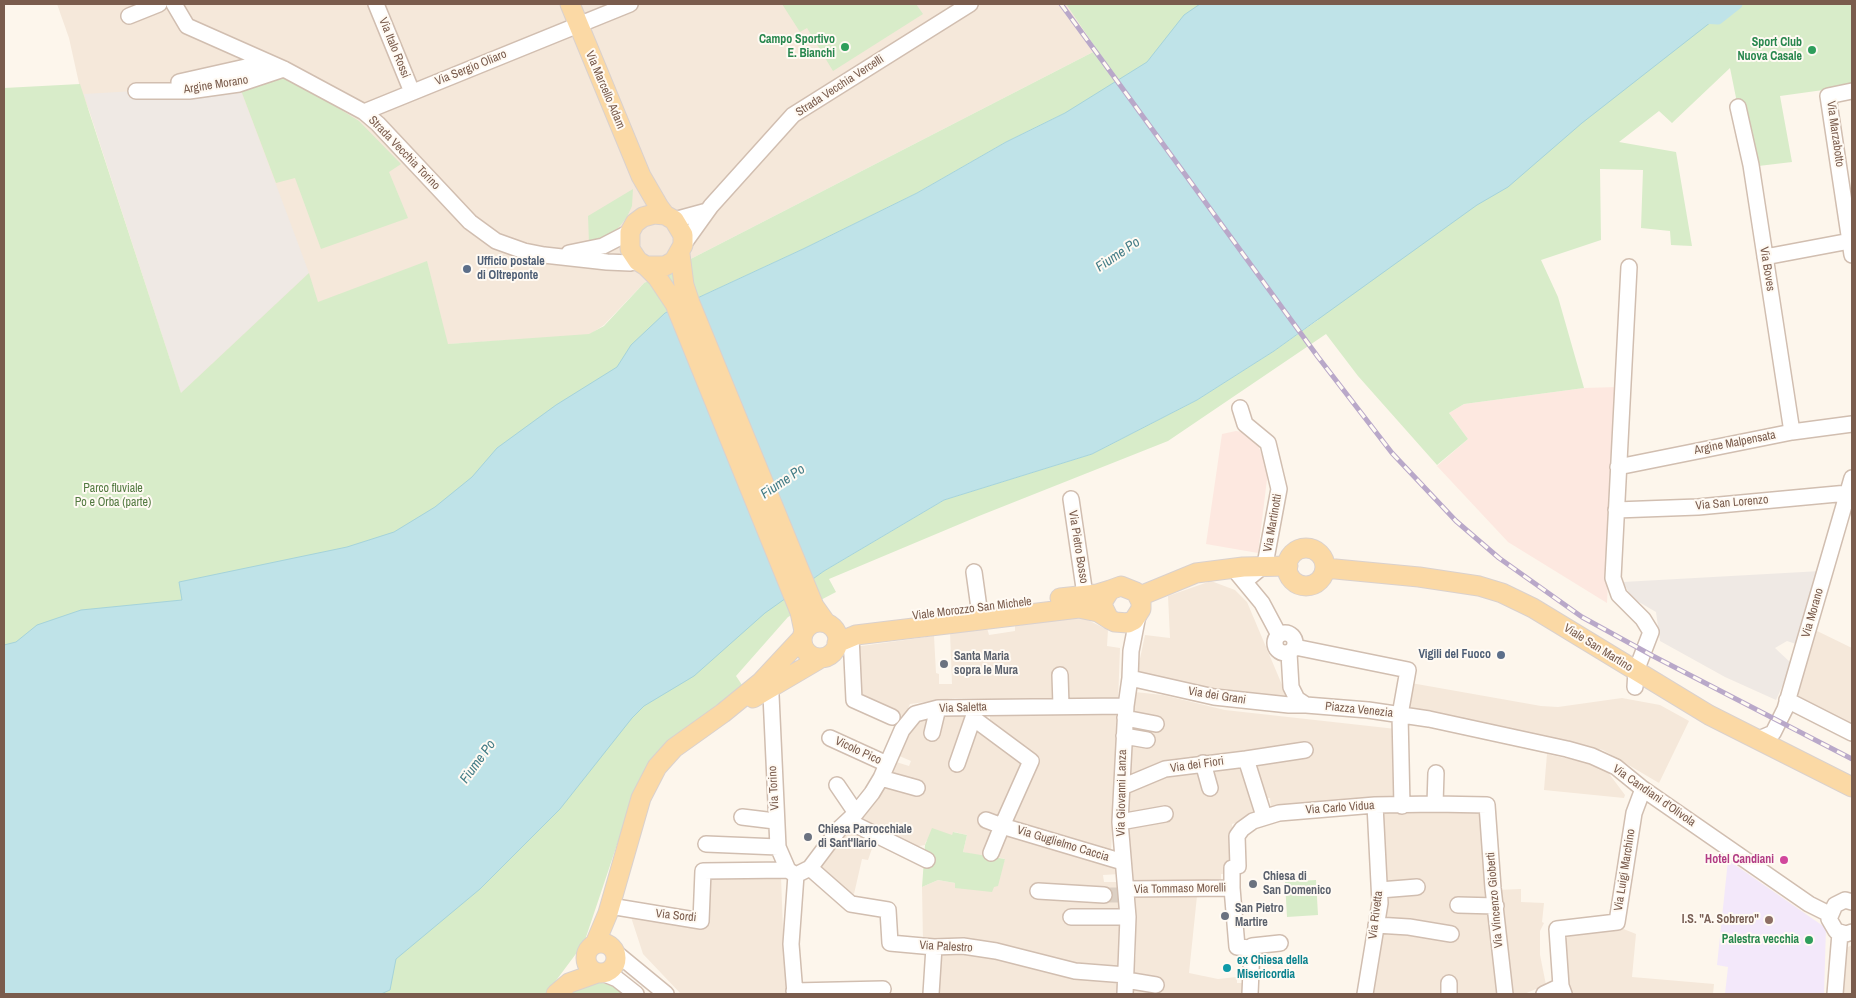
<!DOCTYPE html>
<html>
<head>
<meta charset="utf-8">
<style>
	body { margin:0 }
	#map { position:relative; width:1856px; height:998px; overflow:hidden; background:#fdf6ec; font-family:"Archivo Narrow",sans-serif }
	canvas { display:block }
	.frame { position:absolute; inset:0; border:5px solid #7a5c4d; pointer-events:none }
</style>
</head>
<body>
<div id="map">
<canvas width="1856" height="998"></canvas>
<div class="frame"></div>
</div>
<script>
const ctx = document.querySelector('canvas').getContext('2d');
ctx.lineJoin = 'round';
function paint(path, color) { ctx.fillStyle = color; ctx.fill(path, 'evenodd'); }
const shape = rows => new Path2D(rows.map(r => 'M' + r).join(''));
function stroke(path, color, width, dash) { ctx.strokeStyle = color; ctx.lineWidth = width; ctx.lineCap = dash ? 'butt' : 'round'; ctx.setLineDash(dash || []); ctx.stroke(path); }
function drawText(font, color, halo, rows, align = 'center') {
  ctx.font = font + ' "Archivo Narrow",sans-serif'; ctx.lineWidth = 4; ctx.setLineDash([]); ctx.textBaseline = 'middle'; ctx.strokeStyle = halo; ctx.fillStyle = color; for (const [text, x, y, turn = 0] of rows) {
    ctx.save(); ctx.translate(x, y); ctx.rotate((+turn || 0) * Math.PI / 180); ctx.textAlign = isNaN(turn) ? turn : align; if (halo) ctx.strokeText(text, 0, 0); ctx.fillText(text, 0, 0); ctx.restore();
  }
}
paint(shape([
	[57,4,1066,4,1097,50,644,283,604,325,589,335,450,344,331,450,190,421,90,113,80,88,69,38],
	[1211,581,1235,590,1247,602,1288,699,1215,693,1141,677,1138,668,1145,635,1170,638,1168,596],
	[1075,618,1084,618,1108,630,1107,646,1120,648,1118,702,955,698,910,704,904,717,860,699,854,647,934,636,936,673,939,674,939,684,952,684,950,632,987,628,989,635,1015,631,1015,626],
	[1813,629,1852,648,1852,724,1799,698,1797,689],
	[1411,683,1541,706,1558,707,1622,698,1660,705,1689,721,1659,783,1603,750,1435,714,1407,710],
	[1135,692,1163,695,1225,710,1396,729,1398,797,1271,808,1270,798,1262,799,1252,761,1127,783],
	[972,711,972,728,990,735,1026,762,987,858,963,852,967,835,954,832,952,835,926,841,925,845,913,847,857,822,893,761,909,766,911,761,897,755,917,717],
	[990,711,1117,712,1111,854,1009,822,1033,769,990,727],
	[1547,754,1604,767,1625,795,1624,798,1544,790],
	[1244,765,1260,815,1232,824,1234,852,1229,852,1230,864,1226,874,1221,874,1221,879,1132,885,1126,790,1167,773,1209,766],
	[1443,810,1481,811,1498,994,1368,994,1380,814],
	[848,824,876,837,868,860,862,859,854,894,833,883,816,867],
	[1005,830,1078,850,1078,858,1119,865,1120,874,1103,875,1104,882,1120,882,1121,971,923,942,922,887,938,880,955,883,955,887,994,887,1005,859,993,856],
	[781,876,784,957,790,994,681,994,643,954,630,914,704,926,705,877],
	[1521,889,1521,902,1544,903,1542,922,1544,923,1540,931,1540,955,1546,985,1524,994,1510,994,1497,890],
	[1135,892,1197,896,1189,973,1218,979,1237,977,1237,983,1245,983,1246,994,1130,994,1136,955],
	[1621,928,1636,934,1632,977,1714,984,1713,994,1567,994,1563,936],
	[1852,945,1852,994,1843,994,1846,948],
	[962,950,1120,978,1117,994,933,994,937,954]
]), '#f5e8da');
paint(shape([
	[1617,387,1607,603,1508,542,1437,466,1468,439,1449,413,1464,404,1584,388],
	[1236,431,1249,433,1258,445,1268,471,1258,553,1206,544,1222,434]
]), '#fde8e0');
paint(shape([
	[239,85,309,273,181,393,84,94],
	[1821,571,1799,645,1787,641,1775,648,1792,664,1776,700,1725,677,1660,641,1656,612,1632,598,1623,582]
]), '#efe9e4');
paint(shape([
	[1728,860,1826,928,1824,994,1725,994,1728,967,1717,965]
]), '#f3e8fa');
paint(shape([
	[782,4,916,4,923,14,833,71,807,28,800,32],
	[1066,4,1852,4,1852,86,1780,96,1792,162,1750,167,1730,68,1672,123,1659,111,1619,142,1676,152,1692,246,1671,245,1670,231,1641,228,1643,170,1600,169,1601,240,1541,260,1558,297,1584,388,1464,404,1449,413,1468,439,1437,465,1358,376,1326,334,1168,441,979,516,829,579,836,592,788,617,736,676,746,691,634,794,584,943,546,994,4,994,4,88,80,84,181,393,309,273,318,302,427,261,448,344,589,334,604,326,644,283,1097,50],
	[1065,113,1318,320,1274,351,1197,400,1092,454,944,500,824,571,781,601,665,313,803,249,917,193,1006,142],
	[285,75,359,121,401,164,389,172,408,218,321,249,295,178,276,183,239,85],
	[633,189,632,206,627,217,620,226,612,234,589,243,588,216],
	[932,828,952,835,953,832,967,835,963,852,1005,859,998,886,994,887,992,892,955,888,955,883,938,880,922,887,925,845],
	[1316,880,1318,915,1287,917,1285,882],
	[597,981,618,988,623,994,572,994,582,984]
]), '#d8ecc9');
const water = shape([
	[1200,4,1734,4,1582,123,1508,187,1477,205,1274,351,1197,400,1092,454,944,500,824,571,765,613,694,676,644,706,632,718,560,809,480,889,396,959,390,990,381,994,4,994,4,645,16,642,37,625,81,610,182,600,179,582,347,547,394,532,435,507,472,477,497,448,556,405,617,367,631,345,665,313,803,249,917,193,1006,142,1065,113,1147,62,1184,15,1200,4]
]);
paint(water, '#bfe3e8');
stroke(water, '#a5d3da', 1);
stroke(shape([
	[1702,18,1718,19,1737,4]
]), '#bfe3e8', 11);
stroke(shape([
	[1104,895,1120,895]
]), '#dcd0c4', 15, [15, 8]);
const minor = shape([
	[174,4,187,26,284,69,364,112,378,124,470,222,496,241,524,251,544,255,607,262,630,263,638,261],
	[376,4,412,92],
	[129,16,159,4],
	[179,82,268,62],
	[136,91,189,91,239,84,284,69],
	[1852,91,1828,96,1852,255],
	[1738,107,1751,165,1792,432],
	[364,112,630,4],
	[674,220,707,211],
	[683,245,711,206,793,115,970,4],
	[569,253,603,246,630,232],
	[1765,257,1850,241],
	[1629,267,1613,578,1619,595,1643,619,1651,632,1636,671,1635,687],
	[1240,408,1245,424,1268,443,1279,489,1266,559,1262,567,1245,581],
	[1618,467,1792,432,1852,424],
	[1071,499,1085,595],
	[1616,510,1698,507,1848,493],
	[974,572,979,608],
	[1238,574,1262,603,1279,635],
	'1275 643a10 10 0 1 1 20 0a10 10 0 1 1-20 0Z',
	[851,636,854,700,892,717],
	[1295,647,1408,670,1400,715,1402,806],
	[1289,653,1291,687,1297,699,1306,705,1368,710,1429,719,1567,749,1592,756,1616,767,1643,789,1809,904,1829,914],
	[1060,675,1061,706],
	[1130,678,1214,697,1289,705,1306,705],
	[771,695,778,847,788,870,794,874],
	[1787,700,1852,733],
	[976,708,973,718,1031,761,1002,826,1123,862],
	[1125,718,1156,724],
	[932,733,938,708],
	[1124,736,1147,740],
	[830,738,887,764],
	[1759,739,1773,733,1785,709,1852,478],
	[1246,759,1305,750],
	[1203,763,1210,788],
	[957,764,973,718],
	[881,778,917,788],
	[837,785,856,813],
	[1122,787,1165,769,1246,759,1264,816],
	[1435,804,1436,773],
	[742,817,775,821],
	[986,820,1002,826,991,853],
	[848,821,927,860],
	[1120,822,1165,814],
	[706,844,778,847],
	[810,868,851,904,888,910,890,943,934,947,963,946,996,951,1075,971,1126,975],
	[796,875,810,868,840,828,856,813,872,793,881,778,902,730,915,714,938,708,1126,706],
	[1127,889,1232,888],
	[1380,890,1417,887],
	[1038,891,1104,895],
	[1852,902,1845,900,1835,905,1829,919,1836,931,1846,934,1852,932],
	[1458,905,1496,906],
	[610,906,701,921,703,871,788,870],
	[1071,917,1128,917],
	[1376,925,1409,927,1451,934],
	[1252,948,1252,946,1280,943],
	[615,952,666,994],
	[602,973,617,979,636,994],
	[1126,980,1156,985],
	[1449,983,1449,994],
	[794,991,883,989],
	[795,994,791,944,796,875],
	[931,994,934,947],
	[1125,994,1128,917,1120,822,1126,706,1130,678,1131,651,1138,615],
	[1250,994,1252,948,1237,947,1232,888,1232,868,1238,866,1237,836,1242,829,1253,821,1279,813,1375,805,1435,804,1487,805,1493,888,1505,994],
	[1365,994,1380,903,1375,805],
	[1544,994,1561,986],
	[1564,994,1561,986,1557,929,1617,922,1634,813,1643,789],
	[1835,994,1840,933]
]);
const major = shape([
	[570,4,641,176,659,207,665,215,674,220,683,235,683,245,674,261,665,266,646,266,638,261,630,249,630,232,635,223,643,217,654,214,665,215],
	[680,254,684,285,690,303,814,606,826,623],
	[646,266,657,277,675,304,800,612,804,631],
	'1287 567a19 19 0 1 1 38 0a19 19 0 1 1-38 0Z',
	[1325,568,1419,577,1479,586,1502,593,1533,608,1709,715,1852,787],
	[1140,596,1196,573,1243,567,1288,566],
	[1060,598,1097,594,1110,590],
	'802 640a18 18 0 1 1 36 0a18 18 0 1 1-36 0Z',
	[837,643,856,635,1079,608,1098,612,1109,619,1115,622,1128,623,1134,620,1141,609,1141,602,1136,592,1121,586,1110,590,1103,601,1103,607,1109,619],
	[753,698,821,658],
	'586 958a15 15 0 1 1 30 0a15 15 0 1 1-30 0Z',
	[595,944,608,913,641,798,657,767,674,748,723,713,761,682,802,638],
	[556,994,569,983,597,973]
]);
stroke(minor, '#d1beb0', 18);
stroke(major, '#dad1cd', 21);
stroke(minor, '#fff', 15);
stroke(major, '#fbd9a5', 19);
const rail = shape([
	[1061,4,1318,357,1392,453,1456,521,1499,558,1582,617,1653,656,1852,759]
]);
stroke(rail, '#b9a8c9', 5);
stroke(rail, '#fffaf3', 3, [9]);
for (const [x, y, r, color] of [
	[845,47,5,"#2e9e5b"],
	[1812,50,5,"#2e9e5b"],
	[467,269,5,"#5c6f8a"],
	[1501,655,5,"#5c6f8a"],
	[944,664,5,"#6b7280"],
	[808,837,5,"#6b7280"],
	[1784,860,5,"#d1479c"],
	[1253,884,5,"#6b7280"],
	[1225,916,5,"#6b7280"],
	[1769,920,5,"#8d6e63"],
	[1809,940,5,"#2e9e5b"],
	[1227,968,5,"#0f9aa8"]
]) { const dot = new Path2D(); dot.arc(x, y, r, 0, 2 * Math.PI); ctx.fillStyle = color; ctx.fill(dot); stroke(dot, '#fffaf3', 2); }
drawText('bold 12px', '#27864d', '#fffaf3', [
	["Campo Sportivo",835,40],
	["E. Bianchi",835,54],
	["Sport Club",1802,43],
	["Nuova Casale",1802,57],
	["Palestra vecchia",1799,940]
], 'right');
drawText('12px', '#7a5c4d', '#fffaf3', [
	["Via Italo Rossi",394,48,68],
	["Via Sergio Oliaro",471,68,-22],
	["Argine Morano",216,85,-9],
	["Strada Vecchia Vercelli",840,86,-33],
	["Via Marcello Adam",605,90,67],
	["Via Marzabotto",1835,134,82],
	["Strada Vecchia Torino",404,153,46],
	["Via Boves",1767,269,81],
	["Argine Malpensata",1735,443,-11],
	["Via San Lorenzo",1732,503,-5],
	["Via Martinotti",1273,523,-80],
	["Via Pietro Bosso",1078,547,81],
	["Viale Morozzo San Michele",972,609,-7],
	["Via Morano",1813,613,-74],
	["Viale San Martino",1598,648,32],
	["Via dei Grani",1217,696,9],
	["Via Saletta",963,708,-2],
	["Piazza Venezia",1359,710,6],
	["Vicolo Pico",858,751,25],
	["Via dei Fiori",1197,765,-8],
	["Via Torino",774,788,-93],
	["Via Giovanni Lanza",1122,793,-89],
	["Via Candiani d'Olivola",1654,796,35],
	["Via Carlo Vidua",1340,808,-4],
	["Via Guglielmo Caccia",1063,844,17],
	["Via Luigi Marchino",1625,870,-81],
	["Via Tommaso Morelli",1180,889,-1],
	["Via Vincenzo Gioberti",1495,900,-95],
	["Via Rivetta",1376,915,-83],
	["Via Sordi",676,916,6],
	["Via Palestro",946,947,3]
]);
drawText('bold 12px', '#4e5e75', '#fffaf3', [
	["Ufficio postale",477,262],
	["di Oltreponte",477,276],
	["Vigili del Fuoco",1491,655,"right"]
], 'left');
drawText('12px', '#537a41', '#fffaf3', [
	["Parco fluviale",113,489],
	["Po e Orba (parte)",113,503]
]);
drawText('bold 12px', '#5b616d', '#fffaf3', [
	["Santa Maria",954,657],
	["sopra le Mura",954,671],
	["Chiesa Parrocchiale",818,830],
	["di Sant'Ilario",818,844],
	["Chiesa di",1263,877],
	["San Domenico",1263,891],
	["San Pietro",1235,909],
	["Martire",1235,923]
], 'left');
drawText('bold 12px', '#b23c85', '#fffaf3', [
	["Hotel Candiani",1774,860]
], 'right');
drawText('bold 12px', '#785e54', '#fffaf3', [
	["I.S. \"A. Sobrero\"",1759,920]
], 'right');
drawText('bold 12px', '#0d838f', '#fffaf3', [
	["ex Chiesa della",1237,961],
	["Misericordia",1237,975]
], 'left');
drawText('italic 14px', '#437c86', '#fffaf3', [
	["Fiume Po",1118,255,-34],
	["Fiume Po",783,482,-34],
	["Fiume Po",478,762,-54]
]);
</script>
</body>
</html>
